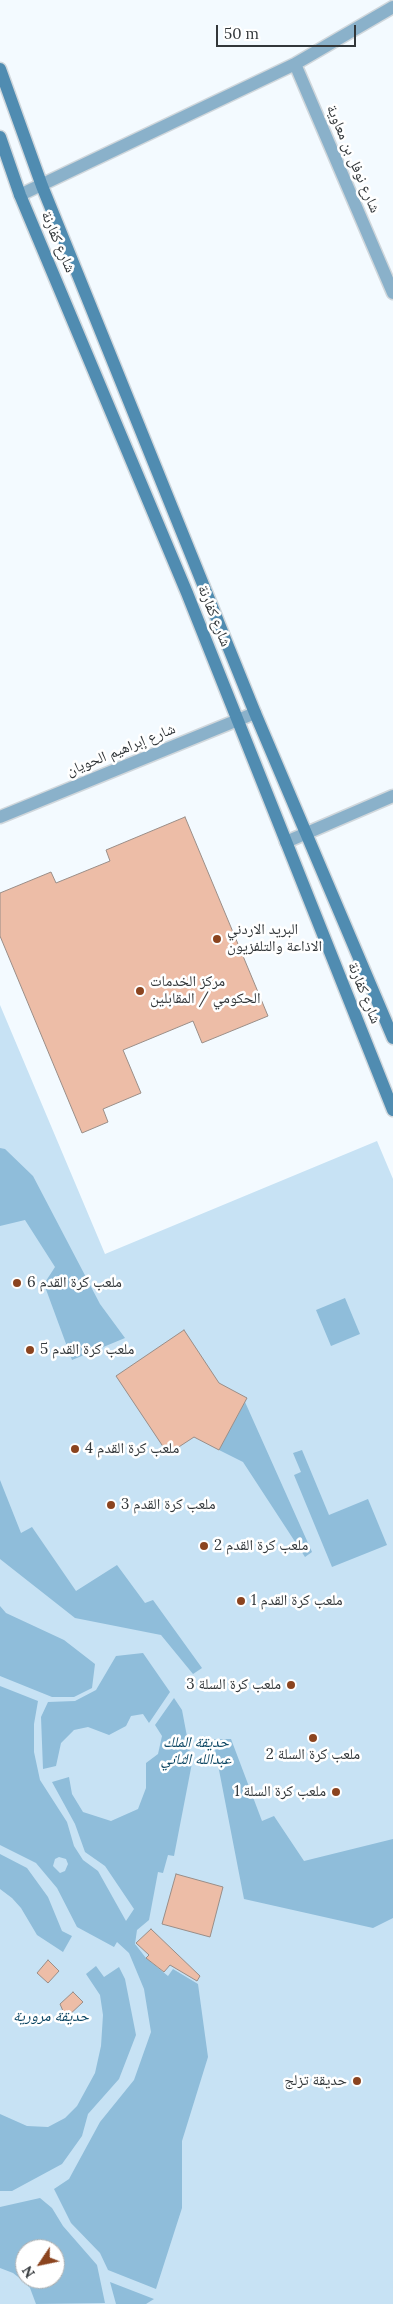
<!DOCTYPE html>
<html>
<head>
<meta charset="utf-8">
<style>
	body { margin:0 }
	#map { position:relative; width:393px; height:2304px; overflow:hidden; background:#f3faff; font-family:Lora,serif }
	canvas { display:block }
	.north { position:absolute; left:15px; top:2239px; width:50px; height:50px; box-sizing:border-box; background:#fff; border:1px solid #adafb0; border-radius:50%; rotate:236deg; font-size:14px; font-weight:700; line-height:20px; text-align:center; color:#32373a }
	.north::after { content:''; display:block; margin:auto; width:18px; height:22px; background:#8b441f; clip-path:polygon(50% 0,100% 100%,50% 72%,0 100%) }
	.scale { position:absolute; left:216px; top:25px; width:140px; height:22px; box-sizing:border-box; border:2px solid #32373a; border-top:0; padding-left:6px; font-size:15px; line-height:18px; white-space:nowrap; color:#32373a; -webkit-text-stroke:4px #fff; paint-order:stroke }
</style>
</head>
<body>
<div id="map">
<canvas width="393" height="2304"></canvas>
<div class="north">N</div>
<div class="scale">50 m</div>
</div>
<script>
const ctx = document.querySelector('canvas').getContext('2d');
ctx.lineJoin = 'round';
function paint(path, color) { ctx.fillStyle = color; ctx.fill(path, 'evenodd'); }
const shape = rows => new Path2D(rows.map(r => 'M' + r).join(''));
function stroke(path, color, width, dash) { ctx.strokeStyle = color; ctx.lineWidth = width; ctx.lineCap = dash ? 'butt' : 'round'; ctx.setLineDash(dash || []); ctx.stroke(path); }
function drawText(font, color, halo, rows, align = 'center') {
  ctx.font = font + ' Lora,"Noto Naskh Arabic",serif'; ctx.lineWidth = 5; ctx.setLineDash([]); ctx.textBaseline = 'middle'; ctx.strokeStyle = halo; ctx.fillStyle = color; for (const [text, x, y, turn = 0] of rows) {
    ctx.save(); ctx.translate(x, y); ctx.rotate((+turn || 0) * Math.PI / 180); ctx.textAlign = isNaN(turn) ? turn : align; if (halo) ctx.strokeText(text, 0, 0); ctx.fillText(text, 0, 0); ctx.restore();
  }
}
paint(shape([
	[0,1005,105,1254,377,1141,393,1179,393,2304,0,2304],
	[25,2249,55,2249,55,2279,25,2279]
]), '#c7e2f4');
paint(shape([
	[0,1148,5,1149,33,1176,100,1304,125,1338,72,1360,44,1284,55,1267,25,1220,0,1226],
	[345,1298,360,1334,331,1346,316,1310],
	[245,1402,312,1552,305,1557,243,1462,219,1450],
	[302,1450,329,1515,368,1499,387,1545,332,1567,294,1475,301,1472,293,1453],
	[0,1480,21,1533,32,1527,76,1591,117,1565,145,1603,153,1600,202,1668,193,1674,161,1635,75,1618,0,1559],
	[0,1606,6,1613,64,1640,95,1664,92,1688,74,1697,52,1697,0,1676],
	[143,1653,170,1692,149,1723,143,1714,131,1716,126,1726,109,1735,88,1727,74,1730,61,1743,56,1766,43,1769,41,1717,48,1702,75,1701,96,1690,116,1656],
	[0,1686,38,1701,34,1724,34,1752,40,1780,67,1822,74,1846,83,1860,98,1871,126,1921,134,1909,105,1866,85,1852,75,1824,52,1782,69,1777,72,1794,83,1812,111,1821,138,1809,146,1788,146,1763,158,1754,162,1736,155,1725,174,1698,182,1710,192,1763,174,1856,168,1855,163,1873,158,1872,149,1920,137,1930,135,1944,146,1958,168,1976,173,1969,198,1984,208,2057,182,2141,182,2208,156,2289,108,2270,100,2253,71,2223,54,2189,69,2179,100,2122,134,2080,151,2032,144,1989,129,1953,117,1942,114,1947,77,1927,57,1888,36,1863,0,1845],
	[59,1857,66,1859,68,1864,65,1871,60,1873,53,1866,55,1859],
	[213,1739,231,1739,262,1821,274,1816,304,1861,393,1839,393,1918,373,1928,244,1899],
	[0,1854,27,1868,48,1897,62,1931,72,1936,63,1952,37,1935,21,1908,12,1898,0,1889],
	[96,1966,104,1977,119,1967,125,1979,136,2035,119,2079,88,2114,82,2136,62,2164,12,2191,0,2191,0,2114,27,2126,48,2127,65,2118,77,2106,95,2073,101,2046,103,2015,100,1995,86,1974],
	[40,2198,52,2208,63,2226,97,2265,105,2303,36,2304,30,2288,22,2280,13,2273,0,2268,0,2207],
	[25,2249,55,2249,55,2279,25,2279],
	[110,2282,154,2299,146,2304,116,2304]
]), '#8fbdda');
const building = shape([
	[185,817,268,1016,202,1043,193,1021,123,1050,141,1093,103,1109,108,1122,82,1133,0,936,0,893,51,872,56,883,110,861,106,850,185,817],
	[184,1330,219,1383,247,1398,219,1450,194,1437,168,1454,116,1376,184,1330],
	[176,1874,223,1887,210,1937,162,1924,176,1874],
	[151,1929,200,1976,197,1981,170,1965,164,1972,146,1958,149,1955,136,1943,151,1929],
	[48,1960,59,1971,48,1983,37,1973,48,1960],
	[73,1992,83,2002,66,2018,60,2004,73,1992]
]);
paint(building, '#edbda7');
stroke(building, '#9a8e88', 1);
const street = shape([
	[295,64,393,293],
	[20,195,295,64,393,7],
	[0,817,255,713],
	[286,842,393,796]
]);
const secondary = shape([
	[0,69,42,186,255,713,393,1038],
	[0,137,20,195,187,593,393,1110]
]);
stroke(street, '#d0d7dc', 15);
stroke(secondary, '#d0d7dc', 15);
stroke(street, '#8ab1ca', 12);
stroke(secondary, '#508cb1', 12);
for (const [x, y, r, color] of [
	[217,939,5,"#8b441f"],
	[140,991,5,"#8b441f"],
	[17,1283,5,"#8b441f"],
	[30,1350,5,"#8b441f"],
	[75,1449,5,"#8b441f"],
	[111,1505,5,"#8b441f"],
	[204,1546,5,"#8b441f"],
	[241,1601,5,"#8b441f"],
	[291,1685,5,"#8b441f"],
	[313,1738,5,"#8b441f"],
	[336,1792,5,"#8b441f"],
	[357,2081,5,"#8b441f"]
]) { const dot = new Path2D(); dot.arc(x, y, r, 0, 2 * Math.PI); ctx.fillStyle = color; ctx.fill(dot); stroke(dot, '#fff', 2); }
drawText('15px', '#32373a', '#fff', [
	["شارع نوفل بن معاوية",353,159,67],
	["شارع كفارنة",58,242,67],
	["شارع كفارنة",214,616,68],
	["شارع إبراهيم الحويان",121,750,-22],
	["شارع كفارنة",364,993,68]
]);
drawText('15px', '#32373a', '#fff', [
	["البريد الاردني",227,930],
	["الاذاعة والتلفزيون",227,947],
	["مركز الخدمات",150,982],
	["الحكومي / المقابلين",150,999],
	["ملعب كرة القدم 6",27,1283],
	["ملعب كرة القدم 5",40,1350],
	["ملعب كرة القدم 4",85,1449],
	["ملعب كرة القدم 3",121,1505],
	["ملعب كرة القدم 2",214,1546],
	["ملعب كرة القدم 1",251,1601],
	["ملعب كرة السلة 3",281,1685,"right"],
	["ملعب كرة السلة 2",313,1755,"center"],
	["ملعب كرة السلة 1",326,1792,"right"],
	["حديقة تزلج",347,2081,"right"]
], 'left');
drawText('italic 15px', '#094461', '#fff', [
	["حديقة الملك",196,1743],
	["عبدالله الثاني",196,1760],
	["حديقة مرورية",51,2017]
]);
</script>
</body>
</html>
